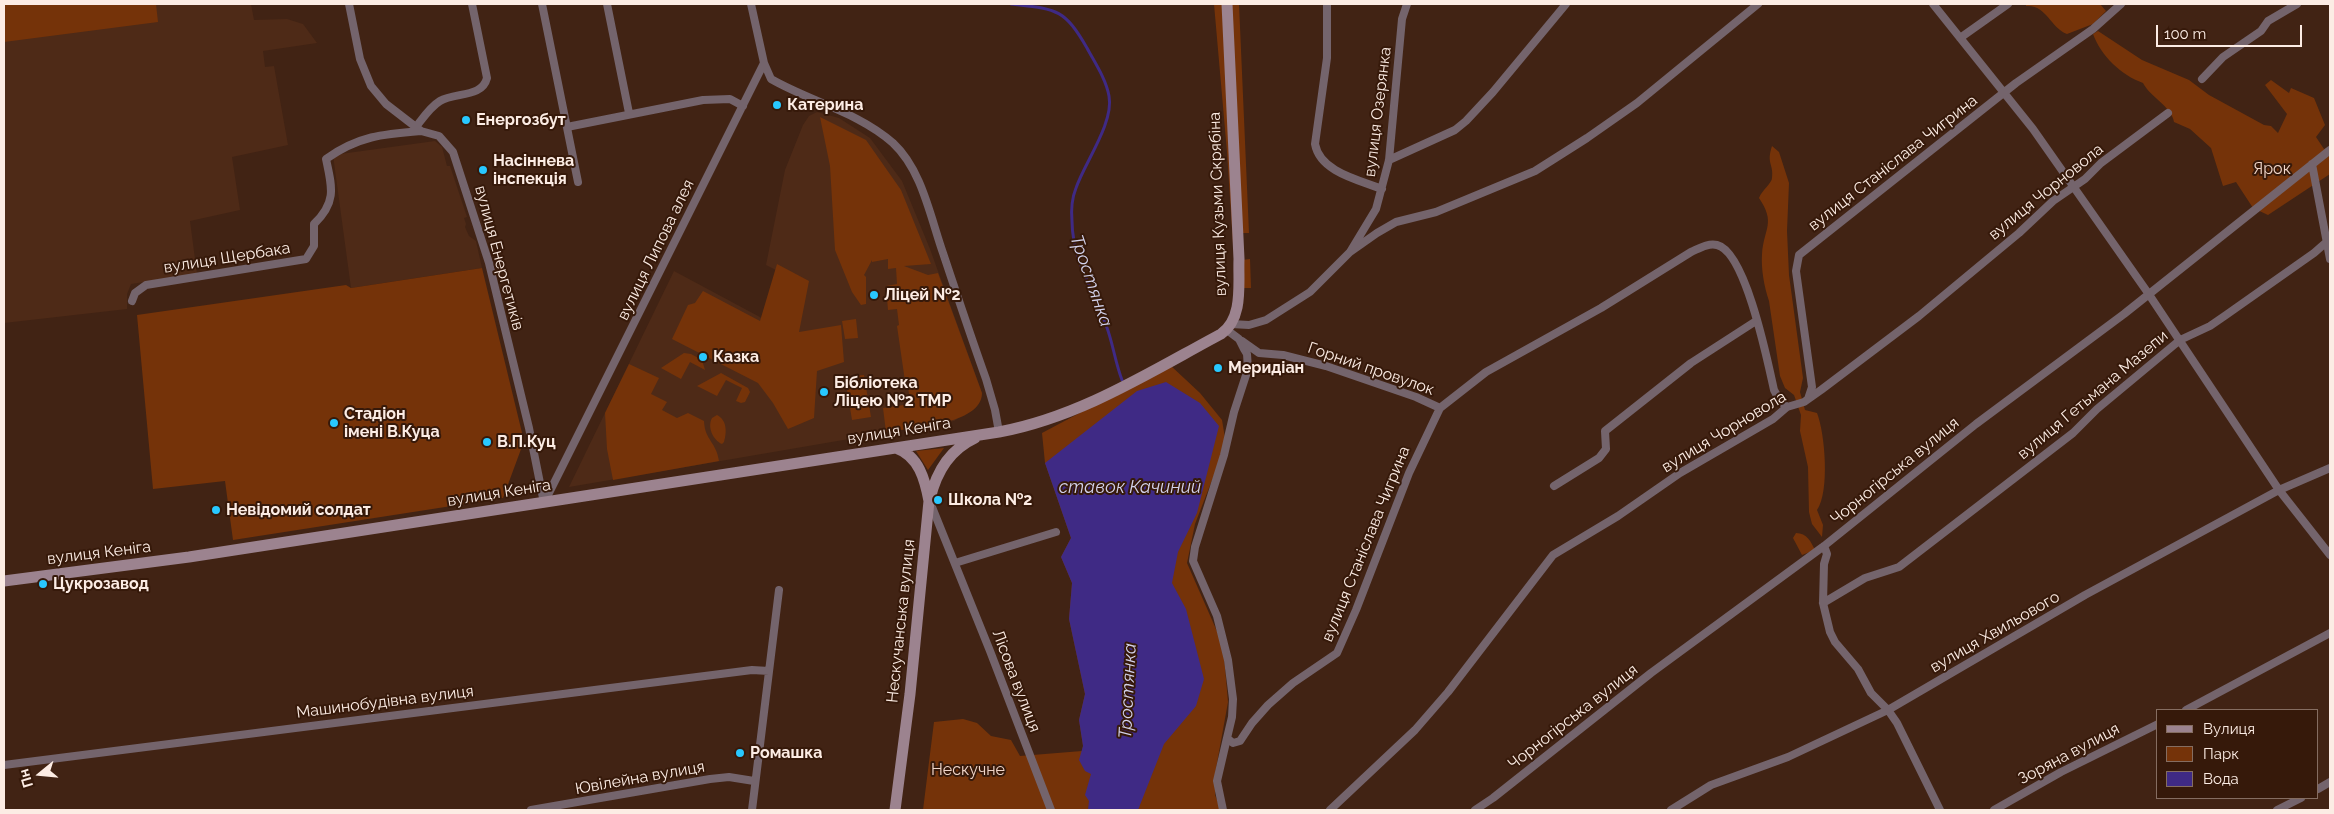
<!DOCTYPE html>
<meta charset="utf-8">
<style>
body{margin:0}
#map{position:relative;width:2334px;height:814px;overflow:hidden;background:#412314;font-family:Raleway,sans-serif}
canvas{display:block}
.frame{position:absolute;inset:0;border:5px solid #fcece4;pointer-events:none}
.legend{position:absolute;left:2156px;top:709px;width:162px;height:90px;box-sizing:border-box;background:#36190a;border:1px solid #856d61;margin:0;padding:6px 9px;list-style:none;font-size:15px;color:#fcece4}
.legend li{display:flex;align-items:center;gap:10px;height:25px}
.legend b{width:25px;border:1px solid #856d61}
.north{position:absolute;left:15px;top:749px;width:50px;height:50px;-webkit-text-stroke:4px #36190a;paint-order:stroke;rotate:253deg;font-size:14px;font-weight:700;line-height:20px;text-align:center;color:#fcece4}
.north::after{content:'';display:block;margin:auto;width:18px;height:22px;background:#fcece4;clip-path:polygon(50% 0,100% 100%,50% 72%,0 100%)}
.scale{position:absolute;left:2156px;top:25px;width:146px;height:22px;box-sizing:border-box;border:2px solid #fcece4;border-top:0;padding-left:6px;font-size:15px;line-height:18px;white-space:nowrap;color:#fcece4;-webkit-text-stroke:4px #36190a;paint-order:stroke}
</style>
<div id="map">
<canvas width="2334" height="814"></canvas>
<div class="frame"></div>
<ul class="legend">
<li><b style="height:6px;background:#9c838f"></b>Вулиця</li>
<li><b style="height:14px;background:#753309"></b>Парк</li>
<li><b style="height:14px;background:#3f2a85"></b>Вода</li>
</ul>
<div class="north">Пн</div>
<div class="scale">100 m</div>
</div>
<script>
const g = document.querySelector('canvas').getContext('2d');
g.lineJoin = 'round';
function fill(path, color) {
  g.fillStyle = color;
  g.fill(path, 'evenodd');
}
function trace(path, color, width, dash) {
  g.strokeStyle = color;
  g.lineWidth = width;
  g.lineCap = dash ? 'butt' : 'round';
  g.setLineDash(dash || []);
  g.stroke(path);
}
function drawText(font, color, halo, rows, align = 'center') {
  g.font = font + ' Raleway,sans-serif';
  g.lineWidth = 4;
  g.setLineDash([]);
  g.textBaseline = 'middle';
  g.strokeStyle = halo;
  g.fillStyle = color;
  for (const [text, x, y, turn = 0] of rows) {
    g.save();
    g.translate(x, y);
    g.rotate((+turn || 0) * Math.PI / 180);
    g.textAlign = isNaN(turn) ? turn : align;
    if (halo) g.strokeText(text, 0, 0);
    g.fillText(text, 0, 0);
    g.restore();
  }
}
const built = new Path2D(`
 M 4,4 L 251,4 L 254,20 L 287,19 L 303,24 L 317,43 L 263,51 L 265,67 L 274,66 L 288,145 L 232,157 L 240,210 L 190,221 L 197,274 L 131,284 L 127,294 L 127,309 L 4,323 Z
 M 817,112 L 839,118 L 870,138 L 902,181 L 930,249 L 981,390 L 981,398 L 976,407 L 954,421 L 569,487 L 674,271 L 786,331 L 806,285 L 766,265 L 785,170 L 803,125 L 809,116 Z
 M 435,141 L 442,147 L 447,166 L 450,166 L 467,217 L 464,218 L 466,224 L 465,227 L 469,236 L 476,241 L 482,268 L 351,288 L 333,155 Z`);
const green = new Path2D(`
 M 4,4 L 156,4 L 158,22 L 4,42 Z
 M 1214,4 L 1222,4 L 1235,244 L 1233,244 L 1227,152 Z
 M 1231,4 L 1239,4 L 1249,233 L 1241,233 Z
 M 2026,4 L 2100,4 L 2106,11 L 2093,24 L 2067,34 C 2050,27 2046,4 2026,6 Z
 M 2098,31 L 2142,60 L 2189,80 L 2209,95 L 2264,125 L 2271,126 L 2278,133 L 2287,114 L 2265,85 L 2271,80 L 2289,93 L 2291,88 L 2314,98 L 2325,125 L 2316,137 L 2324,149 L 2330,147 L 2330,174 L 2268,215 L 2253,208 L 2236,182 L 2223,186 L 2211,148 L 2190,129 L 2174,122 C 2171,106 2150,97 2143,83 C 2121,75 2101,56 2093,34 Z
 M 820,117 L 866,140 L 901,190 L 931,264 L 904,266 L 928,275 L 938,273 L 982,393 C 982,425 909,428 886,432 L 883,408 L 911,404 L 908,388 L 906,388 L 897,326 L 899,325 L 897,309 L 888,310 L 886,286 L 897,284 L 896,268 L 888,269 L 888,259 L 872,262 L 872,260 L 864,275 L 866,277 L 866,304 L 861,305 L 852,292 L 835,250 L 830,166 Z
 M 1772,146 L 1779,152 L 1789,183 L 1787,231 L 1789,275 L 1803,378 L 1800,392 L 1805,410 L 1817,413 C 1825,433 1830,492 1817,510 L 1823,525 L 1822,537 L 1812,524 L 1809,512 L 1808,467 L 1800,431 L 1801,415 L 1794,395 L 1785,388 L 1780,376 L 1769,301 C 1764,286 1761,269 1762,254 C 1764,228 1776,223 1759,198 C 1762,190 1772,183 1772,178 C 1774,164 1766,164 1772,146 Z
 M 1250,259 L 1251,288 L 1242,288 L 1242,260 Z
 M 777,264 L 809,281 L 799,332 L 841,325 L 844,362 L 817,371 L 814,418 L 788,429 L 773,403 L 758,383 L 672,339 L 688,305 L 695,303 L 703,291 L 760,321 Z
 M 482,268 L 524,441 L 503,498 L 233,540 L 225,481 L 153,489 L 137,315 L 346,285 L 351,288 Z
 M 856,319 L 858,338 L 845,339 L 842,321 Z
 M 684,353 L 691,354 L 702,360 L 705,370 L 690,362 L 681,379 L 661,368 Z
 M 629,364 L 659,378 L 651,394 L 667,402 L 662,410 L 677,418 L 688,413 L 704,421 C 705,441 716,441 719,461 L 613,480 L 607,449 L 605,413 Z
 M 1170,365 L 1200,393 L 1222,420 L 1226,444 L 1195,524 L 1187,563 L 1223,645 L 1228,702 L 1215,774 L 1215,795 L 1221,810 L 923,810 L 934,722 L 963,719 L 977,723 L 991,736 L 1011,740 L 1020,756 L 1082,751 L 1083,746 L 1079,720 L 1085,694 L 1069,619 L 1072,583 L 1061,557 L 1071,538 L 1045,463 L 1042,433 Z
 M 721,373 L 748,388 L 750,392 L 745,402 L 741,403 L 736,401 L 742,388 L 726,380 L 717,396 L 697,386 Z
 M 864,375 L 871,417 L 852,420 L 845,377 Z
 M 717,415 C 727,420 727,432 724,442 L 722,444 C 713,440 707,427 712,418 Z
 M 944,448 L 928,470 L 916,451 Z
 M 1796,533 C 1807,533 1811,542 1815,550 L 1802,555 L 1793,538 Z`);
const water = new Path2D(`
 M 1166,382 L 1200,403 L 1219,426 L 1197,513 L 1178,552 L 1172,583 L 1186,609 L 1204,679 L 1196,706 L 1164,744 L 1138,810 L 1088,810 L 1089,801 L 1085,795 L 1091,774 L 1085,771 L 1079,760 L 1083,746 L 1079,720 L 1085,694 L 1069,619 L 1072,583 L 1061,557 L 1071,538 L 1045,463 L 1137,391 Z`);
const stream = new Path2D(`
 M 1011,4 C 1056,9 1064,8 1087,48 C 1095,63 1106,79 1109,96 C 1114,123 1085,162 1076,188 C 1072,198 1071,210 1072,221 C 1072,258 1094,292 1106,325 C 1113,343 1115,362 1122,380`);
const street = new Path2D(`
 M 349,4 L 360,59 L 371,86 L 386,104 L 421,131 L 439,136 L 453,152 L 489,263 L 529,428 L 544,503
 M 542,4 L 578,182
 M 607,4 L 629,113
 M 1327,4 L 1327,58 L 1315,144 C 1320,172 1359,180 1382,189
 M 1933,4 L 2033,129 L 2148,293 L 2279,490 L 2330,555
 M 1960,38 L 2008,4
 M 764,63 L 771,79 C 811,102 858,112 893,143 C 922,170 930,216 943,253 C 957,295 971,337 986,379 L 995,410 L 999,432
 M 2202,79 L 2223,57 L 2261,31 L 2268,21 L 2297,4
 M 416,127 C 423,118 430,107 440,101 C 455,92 482,98 487,78 L 472,4
 M 567,127 L 703,100 L 730,99 L 743,106
 M 1389,160 L 1455,130 L 1466,121 L 1493,92 L 1566,4
 M 2312,164 L 2330,259
 M 1350,252 L 1377,233 L 1396,222 L 1436,212 L 1535,171 L 1587,138 L 1637,103 L 1758,4
 M 132,301 L 135,293 L 146,285 L 306,259 L 314,246 L 314,224 C 337,202 332,187 326,159 C 358,136 383,134 421,131
 M 1231,324 L 1249,325 L 1266,320 L 1310,292 L 1350,252 L 1376,209 L 1389,160 L 1402,19 L 1407,4
 M 1227,330 L 1239,339 L 1244,349 L 1247,354 L 1248,369 L 1234,412 L 1224,455 L 1195,547 L 1193,561 L 1217,616 L 1228,660 L 1233,699 L 1232,717 L 1227,738 L 1233,743 L 1240,741 L 1252,723 L 1268,705 L 1293,683 L 1337,653 L 1356,610 L 1409,473 L 1440,408 L 1486,372 L 1601,308 L 1691,252 C 1700,248 1708,243 1717,245 C 1746,252 1768,363 1774,390 L 1780,401 L 1787,407
 M 1242,341 L 1259,353 L 1283,355 L 1326,366 L 1416,397 L 1440,408
 M 1808,399 L 1812,387 L 1796,271 L 1799,255 L 2016,83 L 2093,29 L 2121,4
 M 1554,486 L 1599,458 L 1606,449 L 1605,431 L 1691,363 L 1756,321
 M 930,502 L 990,651 L 1051,810
 M 544,503 L 764,63 L 751,4
 M 1824,546 L 1827,554 L 1824,564 L 1823,603 L 1830,632 L 1835,642 L 1858,669 L 1871,693 L 1888,710 L 1897,723 L 1940,810
 M 955,563 L 1056,532
 M 1823,603 L 1865,578 L 1899,567 L 2073,433 L 2097,409 L 2180,340 L 2210,326 L 2226,315 L 2314,253 L 2330,239
 M 2186,710 L 2330,633
 M 4,765 L 752,670 L 769,671
 M 2318,789 L 2330,782
 M 531,810 L 710,779 L 729,777 L 754,781
 M 752,810 L 779,590
 M 1223,810 L 1217,781 L 1227,738
 M 1330,810 L 1415,730 L 1448,692 L 1553,555 L 1618,516 L 1680,473 L 1773,419 L 1787,407 L 1804,402 L 1821,390 L 1919,316 L 2019,233 L 2053,201 L 2085,179 L 2101,163 L 2168,113
 M 1475,810 L 1493,798 L 1651,673 L 1824,546 L 1976,424 L 2124,314 L 2330,150
 M 1671,810 L 1711,785 L 1788,757 L 1888,710 L 2085,595 L 2279,490 L 2330,468
 M 1994,810 L 2061,772 L 2158,724
 M 2277,810 L 2301,798`);
const secondary = new Path2D(`
 M 930,499 C 936,473 949,450 975,438
 M 4,581 L 189,557 L 999,432 C 1080,417 1150,372 1221,334 C 1244,318 1238,283 1239,259 L 1227,4
 M 895,810 L 910,694 L 929,501 C 925,480 919,456 896,448`);
const markers = [
 [777,105,5,"#28c8ff"],
 [466,120,5,"#28c8ff"],
 [483,170,5,"#28c8ff"],
 [874,295,5,"#28c8ff"],
 [703,357,5,"#28c8ff"],
 [1218,368,5,"#28c8ff"],
 [824,392,5,"#28c8ff"],
 [334,423,5,"#28c8ff"],
 [487,442,5,"#28c8ff"],
 [938,500,5,"#28c8ff"],
 [216,510,5,"#28c8ff"],
 [43,584,5,"#28c8ff"],
 [740,753,5,"#28c8ff"]
];
const poiNames = [
 ["Катерина",787,105],
 ["Енергозбут",476,120],
 ["Насіннева",493,161],
 ["інспекція",493,179],
 ["Ліцей №2",884,295],
 ["Казка",713,357],
 ["Меридіан",1228,368],
 ["Бібліотека",834,383],
 ["Ліцею №2 ТМР",834,401],
 ["Стадіон",344,414],
 ["імені В.Куца",344,432],
 ["В.П.Куц",497,442],
 ["Школа №2",948,500],
 ["Невідомий солдат",226,510],
 ["Цукрозавод",53,584],
 ["Ромашка",750,753]
];
const streetNames = [
 ["вулиця Озерянка",1378,112,-83],
 ["вулиця Станіслава Чигрина",1893,163,-38],
 ["вулиця Чорновола",2046,192,-39],
 ["вулиця Кузьми Скрябіна",1218,204,-92],
 ["вулиця Липова алея",656,250,-64],
 ["вулиця Щербака",227,258,-9],
 ["вулиця Енергетиків",499,258,75],
 ["Горний провулок",1371,369,19],
 ["вулиця Гетьмана Мазепи",2093,395,-40],
 ["вулиця Кеніга",899,431,-9],
 ["вулиця Чорновола",1724,432,-31],
 ["Чорногірська вулиця",1895,471,-39],
 ["вулиця Кеніга",499,493,-9],
 ["вулиця Станіслава Чигрина",1366,544,-68],
 ["вулиця Кеніга",99,553,-7],
 ["Нескучанська вулиця",901,621,-84],
 ["вулиця Хвильового",1995,632,-30],
 ["Лісова вулиця",1016,681,69],
 ["Машинобудівна вулиця",385,702,-7],
 ["Чорногірська вулиця",1573,717,-38],
 ["Зоряна вулиця",2069,754,-28],
 ["Ювілейна вулиця",640,778,-10]
];
const parkNames = [
 ["Ярок",2272,169],
 ["Нескучне",968,770]
];
const waterNames = [
 ["Тростянка",1091,281,71],
 ["ставок Качиний",1130,488],
 ["Тростянка",1128,691,-87]
];
fill(built, '#4e2a17');
fill(green, '#753309');
fill(water, '#3f2a85');
trace(stream, '#3f2a85', 3);
trace(street, '#74646c', 8);
trace(secondary, '#9c838f', 11);
for (const [x, y, r, color] of markers) {
  const dot = new Path2D();
  dot.arc(x, y, r, 0, 2 * Math.PI);
  g.fillStyle = color;
  g.fill(dot);
  trace(dot, '#36190a', 2);
}
drawText('bold 16px', '#fcece4', '#36190a', poiNames, 'left');
drawText('16px', '#fcece4', '#36190a', streetNames);
drawText('16px', '#f1d6c9', '#36190a', parkNames);
drawText('italic 18px', '#d3d2eb', '#36190a', waterNames);
</script>
